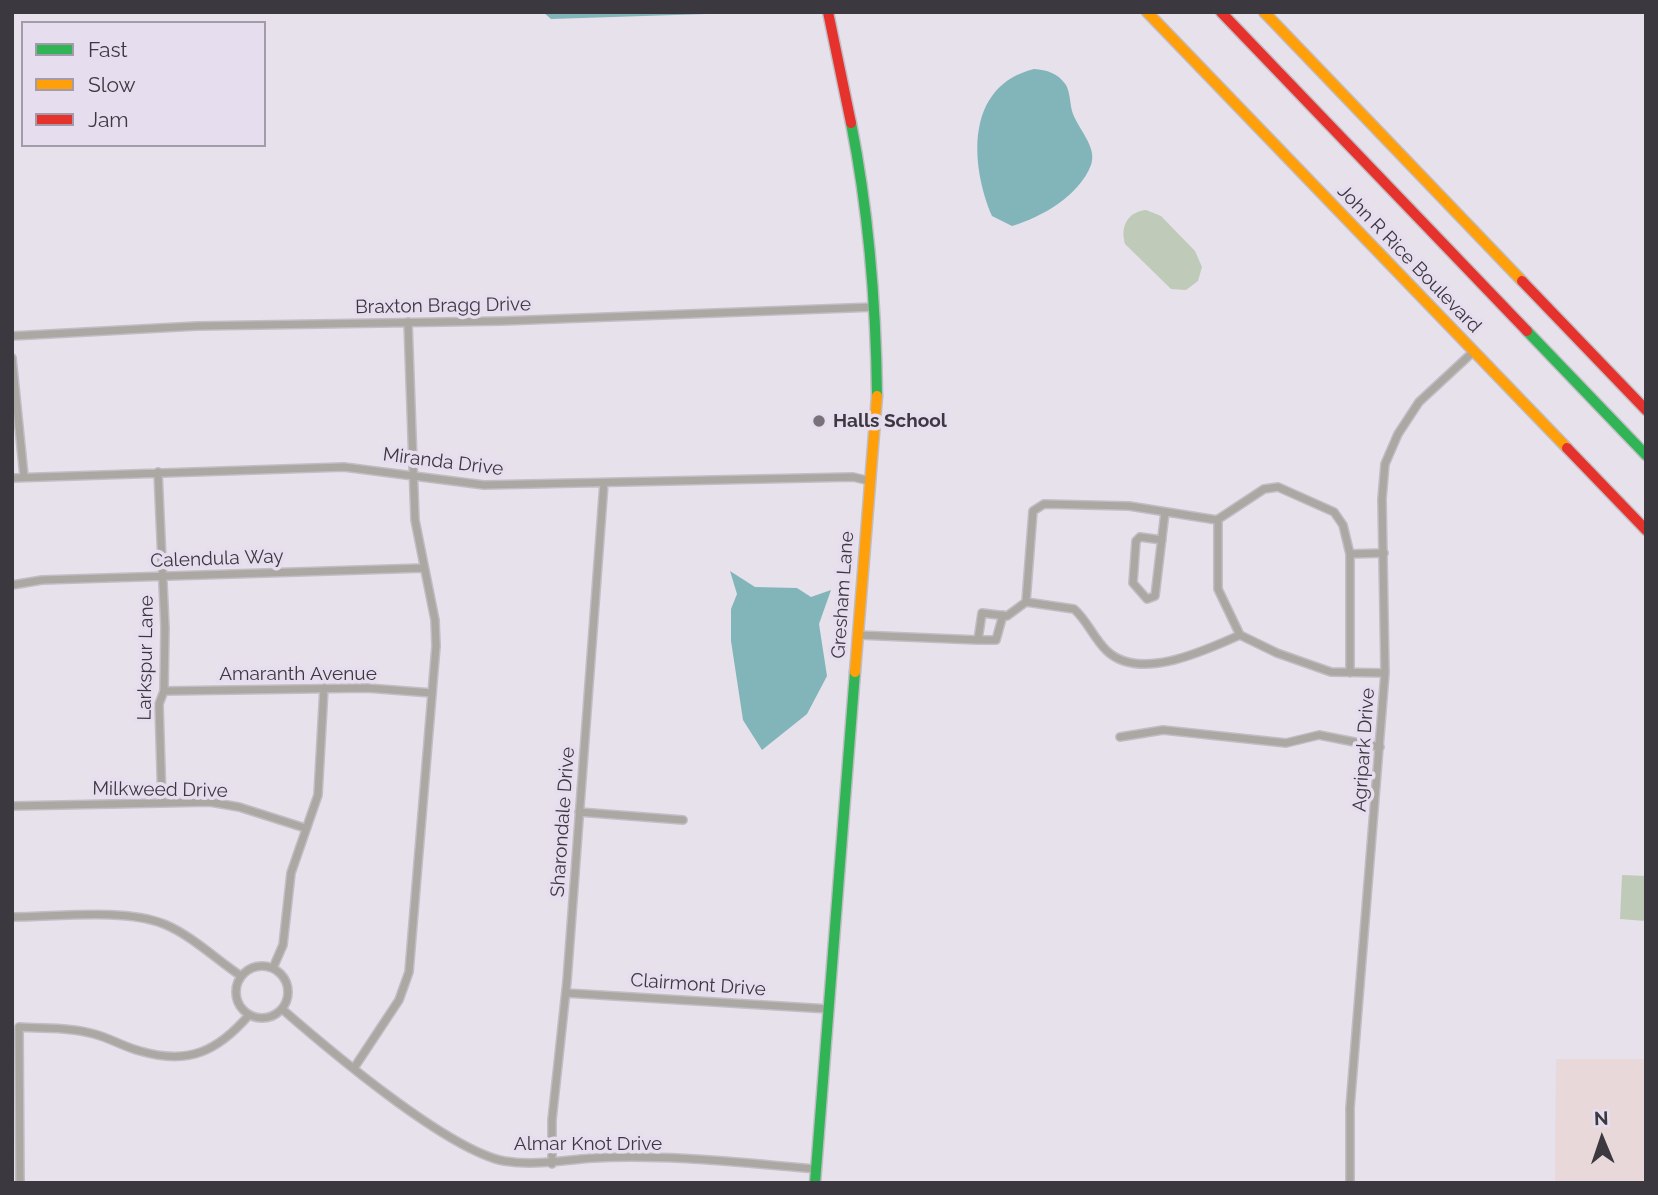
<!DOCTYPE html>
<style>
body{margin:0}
#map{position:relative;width:1658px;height:1195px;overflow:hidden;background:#e6e1eb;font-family:Raleway,sans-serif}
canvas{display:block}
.frame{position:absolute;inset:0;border:14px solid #3c383f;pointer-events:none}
.legend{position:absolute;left:21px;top:21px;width:245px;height:126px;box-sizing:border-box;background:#e6ddef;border:2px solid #a29ba9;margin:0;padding:9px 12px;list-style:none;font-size:21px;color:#3c383f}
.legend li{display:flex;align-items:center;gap:14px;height:35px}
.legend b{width:35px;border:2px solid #a29ba9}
.north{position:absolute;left:1567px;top:1104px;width:70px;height:70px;-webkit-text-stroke:5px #e6ddef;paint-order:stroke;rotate:358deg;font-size:19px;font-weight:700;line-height:28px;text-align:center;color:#3c383f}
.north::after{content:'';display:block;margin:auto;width:24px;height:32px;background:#3c383f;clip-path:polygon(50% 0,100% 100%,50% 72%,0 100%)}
</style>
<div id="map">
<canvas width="1658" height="1195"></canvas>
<div class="frame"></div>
<ul class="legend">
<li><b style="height:9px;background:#30b455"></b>Fast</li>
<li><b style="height:9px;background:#ff9f0a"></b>Slow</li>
<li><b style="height:9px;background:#e5322d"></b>Jam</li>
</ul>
<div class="north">N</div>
</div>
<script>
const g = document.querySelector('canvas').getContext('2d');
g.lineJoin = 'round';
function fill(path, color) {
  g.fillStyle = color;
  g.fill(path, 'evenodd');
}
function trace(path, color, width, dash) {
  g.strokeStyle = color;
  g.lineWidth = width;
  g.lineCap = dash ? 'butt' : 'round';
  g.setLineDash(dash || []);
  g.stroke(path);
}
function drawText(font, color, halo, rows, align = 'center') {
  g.font = font + ' Raleway,sans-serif';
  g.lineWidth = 7;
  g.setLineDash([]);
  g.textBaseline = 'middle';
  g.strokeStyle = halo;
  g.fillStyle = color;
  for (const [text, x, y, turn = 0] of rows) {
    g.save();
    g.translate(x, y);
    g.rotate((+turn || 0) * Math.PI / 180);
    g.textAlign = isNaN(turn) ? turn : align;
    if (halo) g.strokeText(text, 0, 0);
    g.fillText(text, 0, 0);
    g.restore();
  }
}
const commercial = new Path2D(`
 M 1556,1059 L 1646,1059 L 1646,1183 L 1555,1183 Z`);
const green = new Path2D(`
 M 1146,210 L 1161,216 L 1195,251 L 1202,267 L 1198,281 L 1186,290 L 1171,289 L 1125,244 C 1120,227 1127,212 1146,210 Z
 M 1622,875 L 1646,876 L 1645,921 L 1620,919 Z`);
const water = new Path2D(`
 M 543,12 L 768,12 L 551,19 Z
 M 1034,69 C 1047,70 1058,73 1066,85 C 1070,92 1070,103 1072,111 C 1077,128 1098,147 1091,165 C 1079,196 1042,217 1012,226 L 992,216 C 970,164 965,86 1034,69 Z
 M 730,571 L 755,587 L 797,588 L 811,597 L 831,590 L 819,624 L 827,676 L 807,714 L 762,750 L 743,720 L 731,641 L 731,609 L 737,594 Z`);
const street = new Path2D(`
 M 12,336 L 197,326 L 502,321 L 875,307
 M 12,358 L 24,476
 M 158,472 L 165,628 L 164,691 L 159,704 L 162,803
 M 12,478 L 344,467 L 484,485 L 853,477 L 870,481
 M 1218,519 L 1218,589 L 1240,635
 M 1162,540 L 1140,537 L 1136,541 L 1133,583 L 1147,599 L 1155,596 L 1165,512
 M 1350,554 L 1350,673
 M 12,585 L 42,580 L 424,568
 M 1026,602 L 1074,609 C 1087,620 1094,639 1107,651 C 1140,682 1206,650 1240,635 L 1277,653 L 1331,672 L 1385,673
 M 858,635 L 978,640 L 982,613 L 1007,616 L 1026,602 L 1033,511 L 1044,504 L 1129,506 L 1217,520 L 1264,489 L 1278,487 L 1334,512 L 1343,525 L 1350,554 L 1384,553
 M 978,640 L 996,640 L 1003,615
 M 164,691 L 367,688 L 432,693
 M 1120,737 L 1163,730 L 1286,743 L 1319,735 L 1380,747
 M 12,806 L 210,802 L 239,807 L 305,828
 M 579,812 L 683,820
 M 12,917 C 57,917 123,908 164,924 C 191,935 217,960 241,976
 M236 992a26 26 0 1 1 52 0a26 26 0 1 1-52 0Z
 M 273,968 L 283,945 L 291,873 L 318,795 L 324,688
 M 566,993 L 829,1009
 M 282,1009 C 328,1049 447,1150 504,1161 C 535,1166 563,1160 594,1158 C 667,1154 743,1163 816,1169
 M 354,1068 L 399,1000 L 409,972 L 436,646 L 435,620 L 415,520 L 408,322
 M 552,1164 L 552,1120 L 567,981 L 604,483
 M 20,1183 L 19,1027 C 43,1029 71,1027 94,1034 C 110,1038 124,1047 140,1051 C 188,1065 217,1052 249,1015
 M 1350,1183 L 1350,1108 L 1385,673 L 1382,499 L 1385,464 L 1398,434 L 1419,402 L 1473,352`);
const fast = new Path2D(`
 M 851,123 C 869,213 876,304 877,396
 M 1527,331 L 1646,455
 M 815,1183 L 855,672`);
const slow = new Path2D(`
 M 1147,12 L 1567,448
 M 1264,12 L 1522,281
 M 855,672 L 877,396`);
const jam = new Path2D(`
 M 828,12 L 851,123
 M 1221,12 L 1527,331
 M 1522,281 L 1646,410
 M 1567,448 L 1646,530`);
const markers = [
 [819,421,7,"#78737b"]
];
const streetNames = [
 ["John R Rice Boulevard",1409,259,46],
 ["Braxton Bragg Drive",443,306,-1],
 ["Miranda Drive",443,462,7],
 ["Calendula Way",217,559,-2],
 ["Gresham Lane",843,595,-86],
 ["Larkspur Lane",146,658,-89],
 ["Amaranth Avenue",298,674],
 ["Agripark Drive",1364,750,-86],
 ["Milkweed Drive",160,790,1],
 ["Sharondale Drive",563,822,-86],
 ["Clairmont Drive",698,985,4],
 ["Almar Knot Drive",588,1144]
];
const poiNames = [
 ["Halls School",833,421]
];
fill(commercial, '#e9d8d9');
fill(green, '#bfcbb8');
fill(water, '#82b5b9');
trace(street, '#c1bdc4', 10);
trace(fast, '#c1bdc4', 13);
trace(slow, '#c1bdc4', 13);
trace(jam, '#c1bdc4', 13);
trace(street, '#aba7a2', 7);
trace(fast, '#30b455', 10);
trace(slow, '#ff9f0a', 10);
trace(jam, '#e5322d', 10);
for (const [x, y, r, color] of markers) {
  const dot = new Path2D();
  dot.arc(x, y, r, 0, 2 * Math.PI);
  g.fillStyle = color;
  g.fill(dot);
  trace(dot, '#e6ddef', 2.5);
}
drawText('19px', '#3c383f', '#e6ddef', streetNames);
drawText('bold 19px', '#3c383f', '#e6ddef', poiNames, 'left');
</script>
